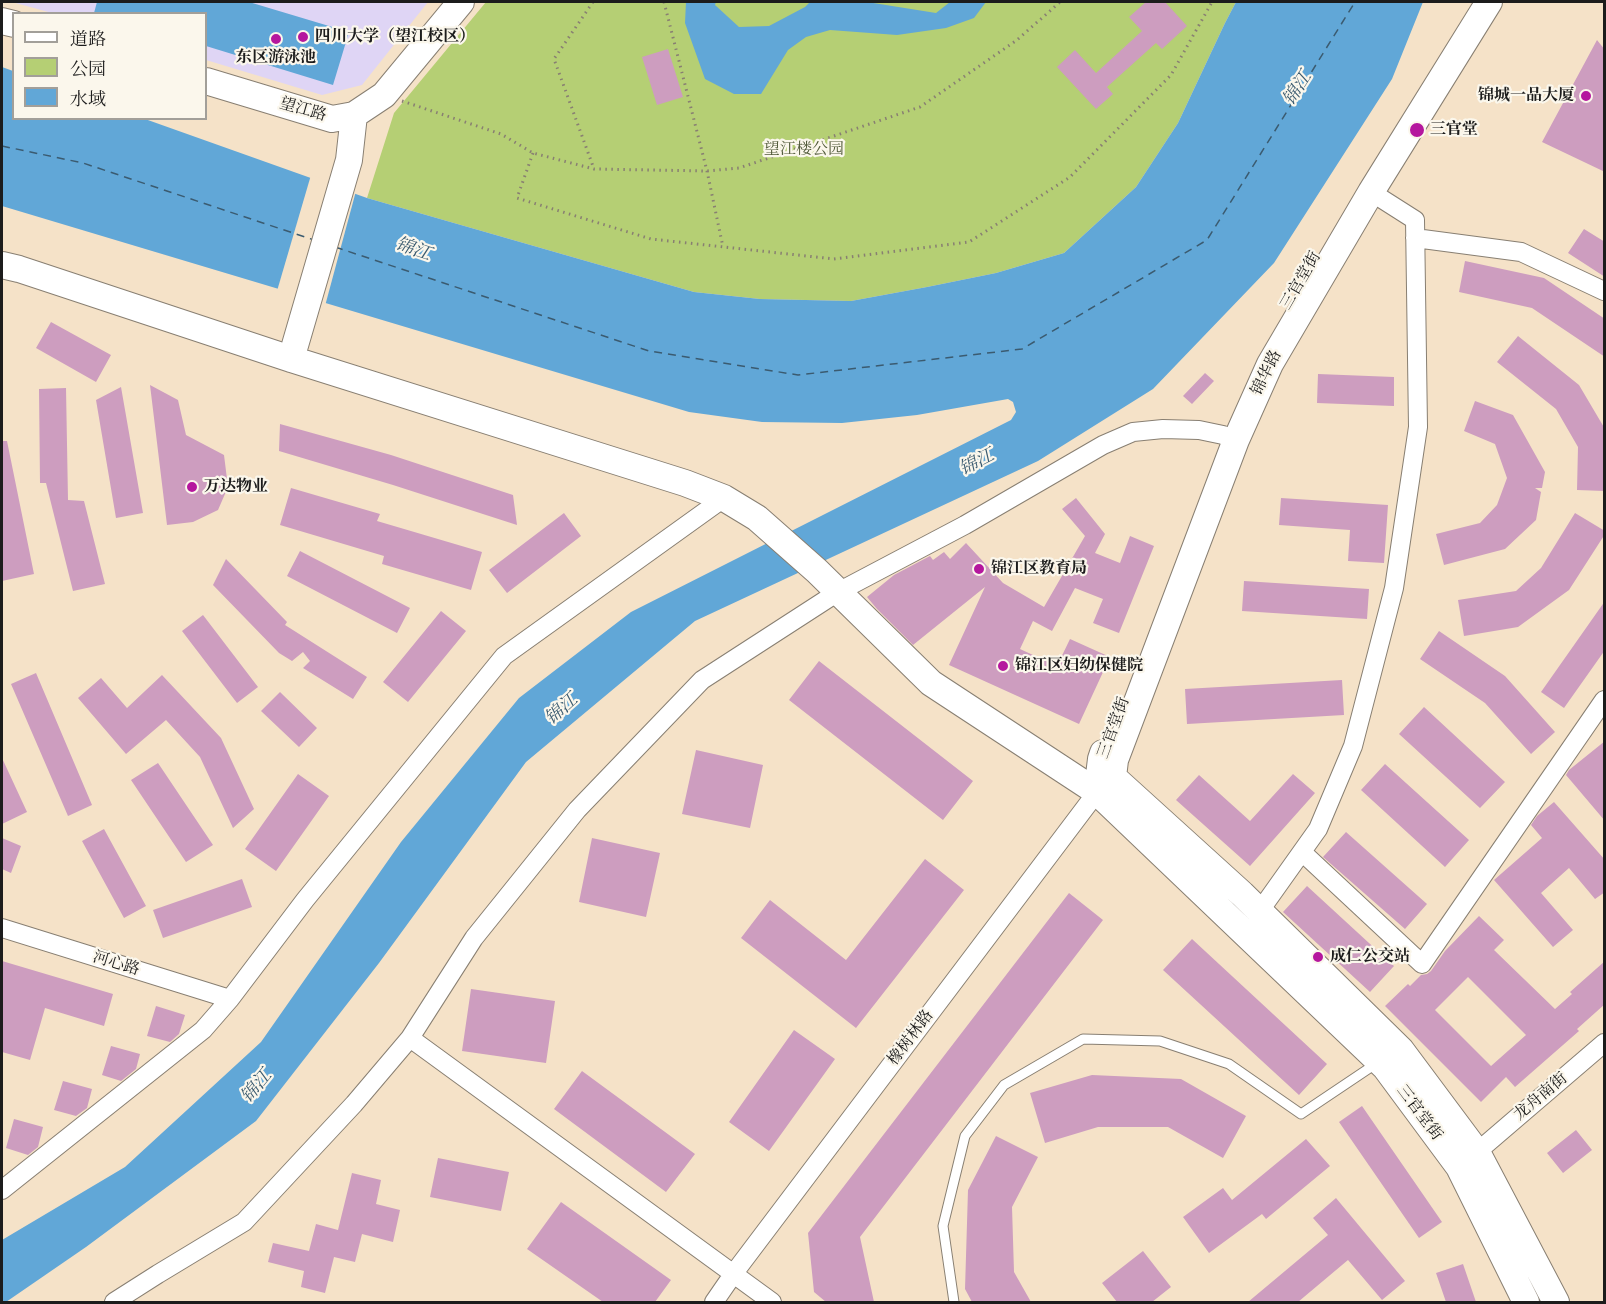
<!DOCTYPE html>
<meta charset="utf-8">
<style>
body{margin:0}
#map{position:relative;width:1606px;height:1304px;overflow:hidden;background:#f5e2c8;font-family:"IM FELL French Canon","Noto Serif SC",serif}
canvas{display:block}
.frame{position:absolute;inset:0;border:3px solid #1c1c1c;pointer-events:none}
.legend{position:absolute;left:12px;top:12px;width:195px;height:108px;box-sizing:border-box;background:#fbf7ec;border:2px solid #a29f99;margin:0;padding:8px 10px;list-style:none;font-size:18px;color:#1c1c1c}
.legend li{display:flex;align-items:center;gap:12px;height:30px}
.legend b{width:30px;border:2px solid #a29f99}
</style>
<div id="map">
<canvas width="1606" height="1304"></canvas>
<div class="frame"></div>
<ul class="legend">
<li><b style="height:8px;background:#fff"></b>道路</li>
<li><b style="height:16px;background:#b5cf74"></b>公园</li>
<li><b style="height:16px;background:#61a7d7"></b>水域</li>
</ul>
</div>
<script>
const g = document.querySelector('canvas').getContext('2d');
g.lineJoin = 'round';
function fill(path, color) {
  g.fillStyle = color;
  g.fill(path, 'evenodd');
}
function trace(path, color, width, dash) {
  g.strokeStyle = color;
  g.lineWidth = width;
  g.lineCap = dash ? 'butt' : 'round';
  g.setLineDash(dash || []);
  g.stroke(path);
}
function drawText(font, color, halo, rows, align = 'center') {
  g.font = font + ' "IM FELL French Canon","Noto Serif SC",serif';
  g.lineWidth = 4.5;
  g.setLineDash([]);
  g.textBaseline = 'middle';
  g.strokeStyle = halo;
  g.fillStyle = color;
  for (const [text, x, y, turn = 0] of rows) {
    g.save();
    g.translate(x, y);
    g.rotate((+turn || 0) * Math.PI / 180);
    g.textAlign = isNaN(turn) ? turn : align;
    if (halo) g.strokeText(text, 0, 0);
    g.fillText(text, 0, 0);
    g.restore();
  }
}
const built = new Path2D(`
 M 12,2 L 428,2 L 362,85 L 322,95 L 206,60 L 206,14 L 52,13 Z`);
const green = new Path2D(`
 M 486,2 L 1236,2 L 1225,23 L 1178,123 L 1136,187 L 1064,253 L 996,273 L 927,287 L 851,301 L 760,299 L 694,292 L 367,198 L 394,113 Z`);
const water = new Path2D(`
 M 97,2 L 249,2 L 349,32 L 333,85 L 206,46 L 206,14 L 97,13 L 94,13 Z
 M 686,2 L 716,2 L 715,5 L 739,27 L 769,26 L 805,7 L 810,2 L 867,2 L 936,13 L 950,2 L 986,2 L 974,18 L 946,28 L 897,35 L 830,30 L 806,37 L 788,50 L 761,94 L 734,94 L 705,79 L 685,23 Z
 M 1236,2 L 1423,2 L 1392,79 L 1274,263 L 1153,389 L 1038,461 L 695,621 L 526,762 L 379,963 L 256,1121 L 86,1247 L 6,1302 L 2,1302 L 2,1240 L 125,1167 L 261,1042 L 401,842 L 519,698 L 631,612 L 1011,420 L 1016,412 L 1013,402 L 1008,399 L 917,415 L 842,423 L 762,422 L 689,412 L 2,206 L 2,67 L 13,71 L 14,118 L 145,119 L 367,198 L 694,292 L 760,299 L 851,301 L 927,287 L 996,273 L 1064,253 L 1136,187 L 1178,123 L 1225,23 Z`);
const pier = new Path2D(`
 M 311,175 L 356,191 L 325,306 L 277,291 Z`);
const ferry = new Path2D(`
 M 2,146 L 83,163 L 314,240
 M 335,247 L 649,351 L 798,375 L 1022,349 L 1207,240 L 1355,2`);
const building = new Path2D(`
 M 1146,2 L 1165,2 L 1187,26 L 1162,49 L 1156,43 L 1107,87 L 1113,94 L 1096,109 L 1057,67 L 1075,50 L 1096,73 L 1142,31 L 1129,17 Z
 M 1597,40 L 1605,50 L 1605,172 L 1542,142 Z
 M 668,49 L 683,97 L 657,105 L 642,57 Z
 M 1584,229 L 1605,242 L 1605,277 L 1568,253 Z
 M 1465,261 L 1544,278 L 1605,319 L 1605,357 L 1532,308 L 1459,292 Z
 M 51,322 L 111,355 L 96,382 L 36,348 Z
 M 1518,336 L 1579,385 L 1605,429 L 1605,491 L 1577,490 L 1578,447 L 1556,409 L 1497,362 Z
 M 1205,373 L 1214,381 L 1192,404 L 1183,396 Z
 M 1318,374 L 1394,377 L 1394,406 L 1317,403 Z
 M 150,385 L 178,400 L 186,435 L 224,455 L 228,487 L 218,510 L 193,522 L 167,525 Z
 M 121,387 L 143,513 L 116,518 L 96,400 Z
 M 66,388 L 68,500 L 84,501 L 105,584 L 73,591 L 46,483 L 40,483 L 39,389 Z
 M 1475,401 L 1513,415 L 1545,472 L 1542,488 L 1535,488 L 1541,492 L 1536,520 L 1505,549 L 1444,565 L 1436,534 L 1480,523 L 1497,505 L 1507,478 L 1495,444 L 1464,431 Z
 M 280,424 L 391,455 L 513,495 L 517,525 L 393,485 L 279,451 Z
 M 2,441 L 7,441 L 34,574 L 2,581 Z
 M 291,488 L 380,514 L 377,521 L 482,552 L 471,590 L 382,564 L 384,556 L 280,525 Z
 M 1076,498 L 1105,534 L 1095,553 L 1120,563 L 1130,536 L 1154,546 L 1119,633 L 1093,623 L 1103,599 L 1075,588 L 1052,631 L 1033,621 L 1020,649 L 1057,666 L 1070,639 L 1110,657 L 1079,724 L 949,665 L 985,587 L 913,645 L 877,609 L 867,597 L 894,575 L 930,556 L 933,560 L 944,552 L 950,559 L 966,543 L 1003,583 L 1044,607 L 1085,536 L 1062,509 Z
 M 1281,498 L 1388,505 L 1384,563 L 1348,561 L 1350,530 L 1279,525 Z
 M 564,513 L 581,536 L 507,593 L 489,570 Z
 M 1575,513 L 1605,531 L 1605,534 L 1569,590 L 1518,627 L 1464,636 L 1458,600 L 1516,591 L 1541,568 Z
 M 300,551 L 410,608 L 397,633 L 287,576 Z
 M 226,559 L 287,622 L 285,625 L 367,677 L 353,699 L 303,668 L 310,661 L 303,652 L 292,661 L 279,653 L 213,585 Z
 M 1244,581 L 1369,589 L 1367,619 L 1242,611 Z
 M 1605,601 L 1605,650 L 1564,708 L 1541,692 Z
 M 441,611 L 466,631 L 408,702 L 383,682 Z
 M 203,615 L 258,687 L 237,703 L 182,631 Z
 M 1439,631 L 1505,676 L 1555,732 L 1531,754 L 1485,703 L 1420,659 Z
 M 819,661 L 973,781 L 943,820 L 789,700 Z
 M 36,673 L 92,805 L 68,816 L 11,684 Z
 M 162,675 L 221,738 L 254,809 L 233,828 L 200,757 L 166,720 L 126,754 L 78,698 L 101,678 L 127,708 Z
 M 1342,680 L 1344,715 L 1187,724 L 1185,689 Z
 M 280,692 L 317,728 L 299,747 L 261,711 Z
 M 1424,707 L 1505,782 L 1480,808 L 1399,734 Z
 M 1605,741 L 1605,821 L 1566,775 L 1569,770 Z
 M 696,750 L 763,765 L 750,828 L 682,814 Z
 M 2,758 L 27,812 L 2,824 Z
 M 158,763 L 213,845 L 186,862 L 131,780 Z
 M 1385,764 L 1469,840 L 1445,867 L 1361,790 Z
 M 298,774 L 329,796 L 276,871 L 245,849 Z
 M 1293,774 L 1315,793 L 1250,866 L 1176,800 L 1199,775 L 1250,821 Z
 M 1554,802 L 1605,860 L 1605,892 L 1595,899 L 1569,868 L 1541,893 L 1573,930 L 1553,947 L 1494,880 L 1542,838 L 1531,825 L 1537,816 Z
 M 104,829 L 146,906 L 124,918 L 82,841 Z
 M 1346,832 L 1427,904 L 1405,929 L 1323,857 Z
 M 2,838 L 21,846 L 11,873 L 2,869 Z
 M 592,838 L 660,853 L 646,917 L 579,902 Z
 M 925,859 L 964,890 L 856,1028 L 741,938 L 770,900 L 846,960 Z
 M 242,879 L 252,907 L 163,938 L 153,910 Z
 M 1307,886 L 1394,966 L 1370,992 L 1283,912 Z
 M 1069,893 L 1103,920 L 860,1237 L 874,1302 L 826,1302 L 814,1292 L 808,1233 Z
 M 1479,916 L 1504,940 L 1494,950 L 1555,1009 L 1572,994 L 1570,992 L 1605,961 L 1605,1004 L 1577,1029 L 1579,1031 L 1515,1087 L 1506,1077 L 1481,1102 L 1385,1006 L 1408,984 L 1410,986 L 1421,975 L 1427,974 L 1431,971 L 1445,951 ZM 1468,977 L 1526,1035 L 1491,1066 L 1435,1010 Z
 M 1192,939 L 1327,1064 L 1299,1095 L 1163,970 Z
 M 2,961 L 113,994 L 104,1026 L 45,1008 L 30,1060 L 2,1052 Z
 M 471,989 L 555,1001 L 546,1063 L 462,1051 Z
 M 156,1006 L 185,1015 L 179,1034 L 170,1042 L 147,1036 Z
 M 794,1030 L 835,1059 L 769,1151 L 729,1122 Z
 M 111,1046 L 140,1054 L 136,1069 L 121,1081 L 102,1075 Z
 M 582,1071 L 695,1154 L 666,1192 L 554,1109 Z
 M 1092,1075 L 1181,1079 L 1246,1116 L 1223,1158 L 1168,1127 L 1098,1127 L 1045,1143 L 1030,1093 Z
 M 63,1081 L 92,1089 L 87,1108 L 76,1116 L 54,1110 Z
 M 1362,1106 L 1442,1222 L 1419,1238 L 1339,1122 Z
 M 14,1119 L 43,1127 L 38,1147 L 28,1155 L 6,1148 Z
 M 1576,1130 L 1592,1150 L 1563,1173 L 1547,1153 Z
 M 996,1136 L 1038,1157 L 1012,1207 L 1014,1272 L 1031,1302 L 972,1302 L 965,1289 L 968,1190 Z
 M 1306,1139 L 1330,1166 L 1266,1219 L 1262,1214 L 1209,1253 L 1183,1217 L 1223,1188 L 1232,1200 Z
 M 438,1158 L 509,1172 L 501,1211 L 430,1197 Z
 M 352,1173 L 381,1180 L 376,1204 L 400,1210 L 393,1242 L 362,1234 L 355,1262 L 334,1257 L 325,1293 L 301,1287 L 304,1271 L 268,1262 L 273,1243 L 309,1251 L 316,1224 L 338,1230 Z
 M 1336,1198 L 1405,1281 L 1382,1300 L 1348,1260 L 1298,1302 L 1248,1302 L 1328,1235 L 1313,1218 Z
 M 561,1202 L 671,1280 L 655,1302 L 603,1302 L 527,1249 Z
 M 1143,1251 L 1171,1287 L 1152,1302 L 1117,1302 L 1102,1283 Z
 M 1463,1264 L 1476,1302 L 1446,1302 L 1436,1273 Z`);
const path = new Path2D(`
 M 593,2 L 554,59 L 594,169
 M 664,2 L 707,171 L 723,247
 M 402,101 L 501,134 L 533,153 L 594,169 L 707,171 L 739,168 L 920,107 L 1017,40 L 1060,2
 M 533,153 L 517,198 L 651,239 L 834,259 L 969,242 L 1070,177 L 1171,75 L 1212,2`);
const lane = new Path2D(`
 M 954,1302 L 943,1226 L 965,1136 L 1004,1085 L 1083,1039 L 1160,1041 L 1229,1064 L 1301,1114 L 1377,1063`);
const street = new Path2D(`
 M 1415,238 L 1521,252 L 1604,291
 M 1302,852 L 1422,964 L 1604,700
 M 1259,912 L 1318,829 L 1353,746 L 1394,588 L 1418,427 L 1415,220 L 1371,192
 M 2,928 L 230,999
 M 410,1038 L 772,1302
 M 1477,1152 L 1604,1043
 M 2,1190 L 203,1030 L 230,999 L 305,900 L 504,656 L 724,498
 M 114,1302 L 158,1274 L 244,1222 L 354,1104 L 410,1038 L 474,938 L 577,810 L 702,680 L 838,592 L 965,525 L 1103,445 L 1133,432 L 1163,429 L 1199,430 L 1223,435 L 1236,440
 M 714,1302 L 734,1273 L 1097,792 L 1105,785`);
const secondary = new Path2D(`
 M 1489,2 L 1371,192 L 1270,364 L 1236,440 L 1115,760 L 1113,777 L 1242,894 L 1401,1050 L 1477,1152 L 1556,1302
 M 2,21 L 14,24
 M 206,81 L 332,119 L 354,115 L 384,95 L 461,2
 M 2,265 L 19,269 L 291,359 L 685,483 L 724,498 L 757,518 L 817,571 L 931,683 L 1097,792
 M 291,359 L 349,160 L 354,115
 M 1103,753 L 1101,759 L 1097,792 L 1385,1067 L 1459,1167 L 1526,1302`);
const markers = [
 [303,37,6,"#b5179e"],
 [276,39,6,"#b5179e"],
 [1586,96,6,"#b5179e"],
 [1417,130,8,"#b5179e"],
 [192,487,6,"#b5179e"],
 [979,569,6,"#b5179e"],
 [1003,666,6,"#b5179e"],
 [1318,957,6,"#b5179e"]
];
const poiNames = [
 ["四川大学（望江校区）",315,37],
 ["东区游泳池",276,58,"center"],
 ["锦城一品大厦",1574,96,"right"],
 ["三官堂",1430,130],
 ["万达物业",204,487],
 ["锦江区教育局",991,569],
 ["锦江区妇幼保健院",1015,666],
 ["成仁公交站",1330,957]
];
const streetNames = [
 ["望江路",303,110,16],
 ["三官堂街",1301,281,-60],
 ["锦华路",1267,373,-64],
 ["三官堂街",1114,728,-70],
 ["河心路",116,964,17],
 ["橡树林路",911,1038,-53],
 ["龙舟南街",1541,1097,-40],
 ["三官堂街",1419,1113,53]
];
const parkNames = [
 ["望江楼公园",804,150]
];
const waterNames = [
 ["锦江",1298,89,-57],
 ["锦江",413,250,19],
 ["锦江",977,463,-27],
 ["锦江",562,710,-42],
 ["锦江",257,1087,-50]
];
fill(built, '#dfd5f5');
fill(green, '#b5cf74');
fill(water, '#61a7d7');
fill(pier, '#f5e2c8');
trace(ferry, '#3b5b70', 1.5, [8, 6]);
fill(building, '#cd9dbf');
trace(lane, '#887f72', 11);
trace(street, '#887f72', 20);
trace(secondary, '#887f72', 28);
trace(path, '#887f72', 3, [1.5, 4.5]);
trace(lane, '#fff', 9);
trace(street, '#fff', 18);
trace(secondary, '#fff', 26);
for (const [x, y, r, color] of markers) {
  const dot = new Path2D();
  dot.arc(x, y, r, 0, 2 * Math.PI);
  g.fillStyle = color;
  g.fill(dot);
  trace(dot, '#fbf7ec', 2);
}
drawText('bold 16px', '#1c1c1c', '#fbf7ec', poiNames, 'left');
drawText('16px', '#1c1c1c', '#fbf7ec', streetNames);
drawText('16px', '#525b3b', '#fbf7ec', parkNames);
drawText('italic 18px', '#3b5b70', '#fbf7ec', waterNames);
</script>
